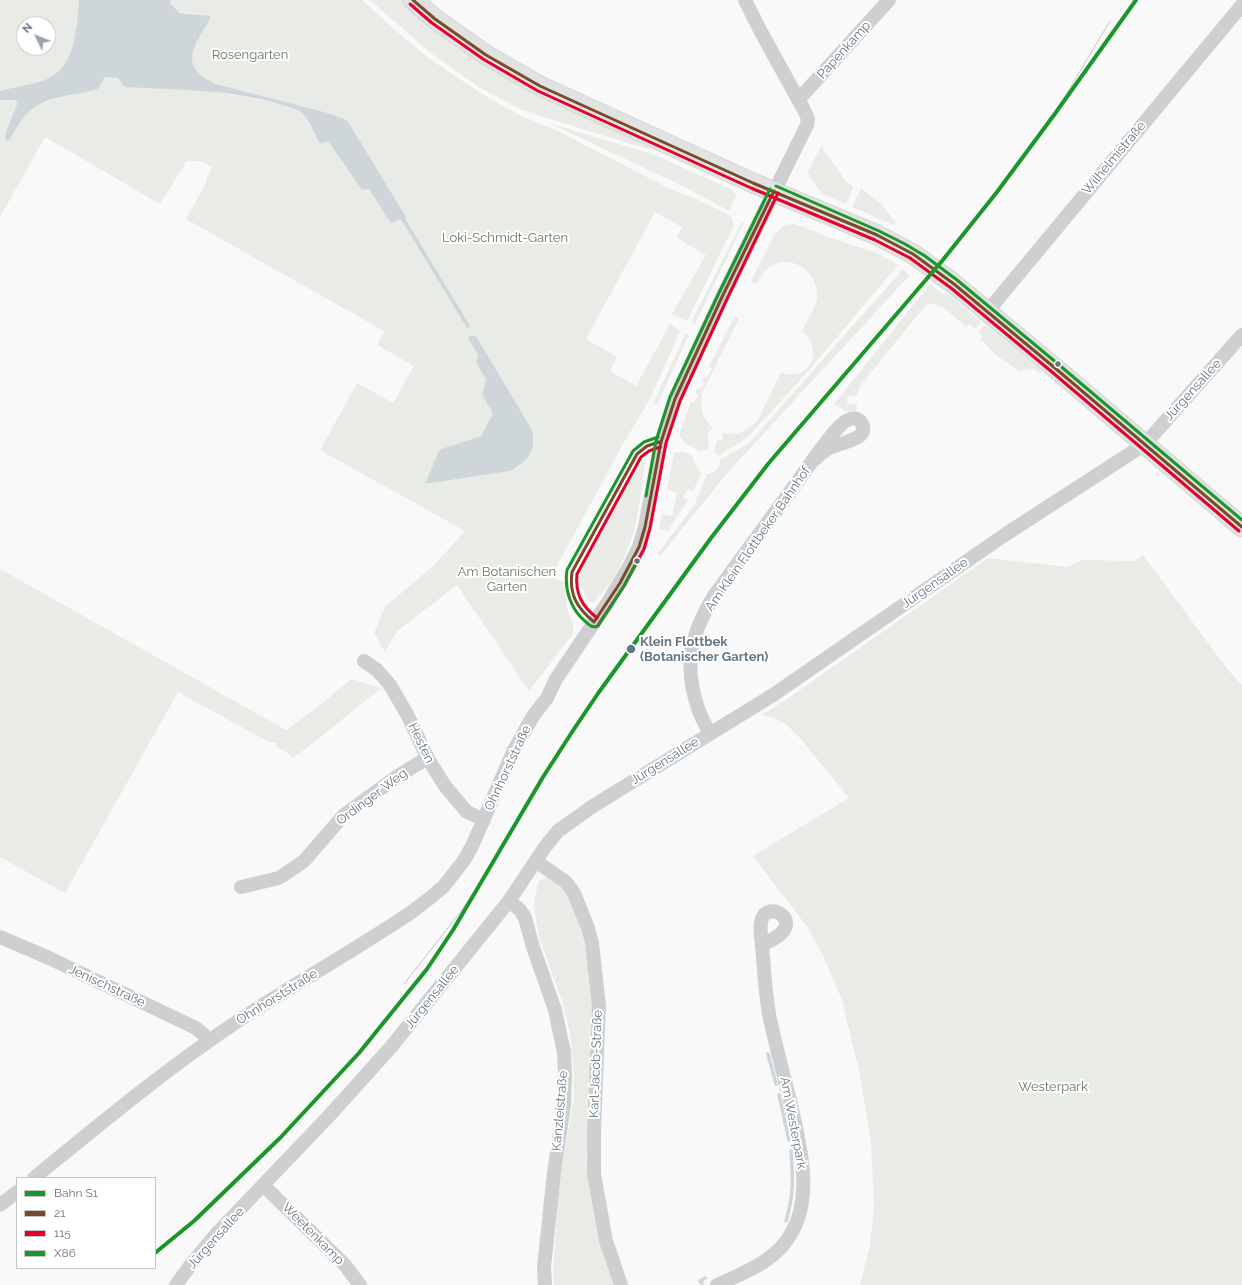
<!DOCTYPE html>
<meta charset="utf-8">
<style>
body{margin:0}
#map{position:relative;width:1242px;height:1285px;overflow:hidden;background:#f9f9f9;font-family:Raleway,sans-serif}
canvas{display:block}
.legend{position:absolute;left:16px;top:1177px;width:140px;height:92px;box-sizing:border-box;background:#fff;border:1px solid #c1c8cd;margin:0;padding:5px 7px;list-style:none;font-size:12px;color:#657683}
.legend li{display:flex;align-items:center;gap:8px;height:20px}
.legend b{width:20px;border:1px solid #c1c8cd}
.north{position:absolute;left:16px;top:16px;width:40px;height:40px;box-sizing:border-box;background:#fff;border:1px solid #c1c8cd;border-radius:50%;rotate:313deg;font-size:11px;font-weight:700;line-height:16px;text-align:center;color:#657683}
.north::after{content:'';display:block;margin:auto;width:14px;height:18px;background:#99a4ac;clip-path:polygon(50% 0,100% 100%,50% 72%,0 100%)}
</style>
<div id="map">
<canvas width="1242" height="1285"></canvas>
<ul class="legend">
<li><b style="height:5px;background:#1a962b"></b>Bahn S1</li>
<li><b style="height:5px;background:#7a4b2a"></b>21</li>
<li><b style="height:5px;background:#e4002b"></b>115</li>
<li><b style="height:5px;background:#1a962b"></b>X86</li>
</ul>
<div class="north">N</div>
</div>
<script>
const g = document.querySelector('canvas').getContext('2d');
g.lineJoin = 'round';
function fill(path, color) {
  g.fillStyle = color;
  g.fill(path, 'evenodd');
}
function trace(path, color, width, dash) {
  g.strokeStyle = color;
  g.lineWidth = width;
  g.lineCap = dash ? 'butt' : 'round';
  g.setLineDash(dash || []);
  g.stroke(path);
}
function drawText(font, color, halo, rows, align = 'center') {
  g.font = font + ' Raleway,sans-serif';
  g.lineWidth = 4;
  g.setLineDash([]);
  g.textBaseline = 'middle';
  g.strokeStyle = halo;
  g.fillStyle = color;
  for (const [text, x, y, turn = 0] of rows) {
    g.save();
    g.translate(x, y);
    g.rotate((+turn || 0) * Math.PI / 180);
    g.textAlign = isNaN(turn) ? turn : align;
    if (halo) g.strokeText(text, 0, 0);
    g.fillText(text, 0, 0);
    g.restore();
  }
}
const green = new Path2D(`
 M 0,0 L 79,0 C 76,30 76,70 42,81 C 28,85 14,87 0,91 ZM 24,24 L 48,24 L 48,48 L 24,48 Z
 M 170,0 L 362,0 L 404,38 L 430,59 L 482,94 L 519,115 L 558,131 L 666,187 L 700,201 L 731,216 L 734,225 L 687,321 L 672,314 L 706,255 L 677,238 L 682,227 L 655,212 L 586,339 L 617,357 L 610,371 L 636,386 L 670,324 L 680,331 L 650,399 L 622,446 L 551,577 L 564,582 L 568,612 L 573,624 L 573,634 L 529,691 L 457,585 L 397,631 L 385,652 L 374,633 L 385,607 L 434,565 L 465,531 L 320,450 L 357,383 L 393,403 L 414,366 L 377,345 L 384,331 L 186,219 L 204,187 L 208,176 L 212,167 L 201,161 L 187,161 L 160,204 L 45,137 L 0,217 L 0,100 L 14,100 L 17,102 L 17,104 L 12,117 L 12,136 C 31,95 60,100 98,89 L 105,77 L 118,77 L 252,98 L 278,104 L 300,112 L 305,116 L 320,144 L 328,141 L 362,190 L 369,188 L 372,193 L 405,217 L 347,120 L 328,113 L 216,84 C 178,66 193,48 210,19 C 207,18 204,16 200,15 C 186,11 177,17 170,0 ZM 472,335 L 476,336 L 531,428 L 532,450 L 524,462 L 519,467 L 510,471 L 425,484 L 438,453 L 441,449 L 481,436 L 494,414 L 482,394 L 486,380 L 476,362 L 478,355 Z
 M 370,0 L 403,0 L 433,26 L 649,145 L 647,149 L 522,110 L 479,87 L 432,54 Z
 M 549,123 L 655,155 L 732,190 L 737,194 L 729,211 L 681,185 Z
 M 821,146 L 845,180 L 853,187 L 846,204 L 822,194 L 807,173 Z
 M 861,188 L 880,203 L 896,222 L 894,225 L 852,207 Z
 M 742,222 L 744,223 L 695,324 L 691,322 Z
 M 793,224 L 798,225 L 831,238 L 877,253 L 898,265 L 809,370 L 748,437 L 718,456 L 714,451 L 718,439 L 722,441 L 723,433 C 739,435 747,432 758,420 L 781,372 C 808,384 826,351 802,331 C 806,322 815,309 817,300 C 820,272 790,250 767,269 C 762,273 759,279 757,284 L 751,281 L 775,234 L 785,225 Z
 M 903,269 L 909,276 L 729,471 L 660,556 L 658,553 L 694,506 L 707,474 C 715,473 719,468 720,460 L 749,443 Z
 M 930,284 L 944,295 L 947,293 L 980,321 L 980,323 L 976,328 L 973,328 L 969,324 L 966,327 L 943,307 L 932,303 L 925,306 L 860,386 L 857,395 L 848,396 L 847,404 L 857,404 L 856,412 L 845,411 L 834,404 Z
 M 735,316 L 739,319 L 703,391 C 699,405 702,418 713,428 L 707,434 L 709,442 L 708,449 L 700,451 L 686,444 L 679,435 L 691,402 L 694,403 L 698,395 L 695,393 L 698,388 L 701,389 L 705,382 L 702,380 L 704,376 L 707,378 L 712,368 L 709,366 Z
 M 984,326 L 987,326 L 1042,371 L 1040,374 C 1033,367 1028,369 1020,372 L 995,354 L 981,339 L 983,336 L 980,333 L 979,331 Z
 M 686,333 L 689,335 L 657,405 L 653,404 Z
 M 681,452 C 701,455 689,465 702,473 L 693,491 L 688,489 L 683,497 L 688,500 L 668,531 L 659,529 L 662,514 L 672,516 L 677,492 L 667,490 L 674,453 Z
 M 643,462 L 645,463 C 642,483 640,504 636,523 C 629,552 614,583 593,603 L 588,601 C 577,579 578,575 588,553 L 640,464 Z
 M 1143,555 L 1228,670 L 1242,685 L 1242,1285 L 860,1285 L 870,1246 L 874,1207 L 871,1142 L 860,1074 L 842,1000 L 822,953 L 808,928 L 753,856 L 849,798 L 800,738 L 788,726 L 777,719 L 762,715 L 790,697 L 988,558 L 1067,567 L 1083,560 L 1134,561 Z
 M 0,569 L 286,730 L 318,707 L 351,679 L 381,688 L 312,744 L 293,758 L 285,751 L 277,748 L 276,743 L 269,742 L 236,724 L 178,692 L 65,893 L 0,857 Z
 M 548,875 L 558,883 L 573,901 L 586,949 L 594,1015 L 592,1046 L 589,1078 L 586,1161 L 590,1194 L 596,1226 L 605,1260 L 613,1285 L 554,1285 L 553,1271 L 559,1186 L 574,1097 L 573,1063 L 570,1033 L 563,1004 L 539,937 L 534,906 L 535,898 L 539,880 L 545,879 Z`);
const water = new Path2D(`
 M 79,0 L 170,0 L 171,4 L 180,13 L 210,16 L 210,19 C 193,48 178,66 216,84 L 328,113 L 347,120 L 406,217 L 391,223 L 369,189 L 362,190 L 328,141 L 320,144 C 316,137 309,120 304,115 C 300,110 293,109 288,107 C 236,89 179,90 125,87 L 118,78 L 105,77 L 98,89 C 76,96 48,95 30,111 C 20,119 16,131 8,141 L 5,138 L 5,135 L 17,104 L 17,102 L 14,100 L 0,100 L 0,91 C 14,87 28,85 42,81 C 76,70 76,30 79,0 Z
 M 472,335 L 476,336 L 531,428 C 538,449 528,462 510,471 L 425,484 L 438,453 L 441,449 L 481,436 L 493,414 L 482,394 L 486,380 L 476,362 L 478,355 L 468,338 Z`);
const stream = new Path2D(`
 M 400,214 L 468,326
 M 768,1054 L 776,1084
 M 779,1095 L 789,1140
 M 786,1221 C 794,1194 793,1179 791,1151
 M 702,1284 L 700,1281 L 705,1278`);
const street = new Path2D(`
 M 799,99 L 889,0
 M 987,312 L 1242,5
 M 364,661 L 377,670 L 390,685 L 408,716 L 428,759 L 445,786 L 461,805 L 467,812 L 484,820
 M 710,734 C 706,726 702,719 699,711 C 683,667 690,635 714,596 C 741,559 768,522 795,485 C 809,466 822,446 837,429 C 843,422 855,412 862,424 C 870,440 838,443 829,448 C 824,451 819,455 815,459
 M 537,862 L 566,882 L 574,893 L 588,928 L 592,943 L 599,1006 L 594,1130 L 594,1174 L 606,1241 L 621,1285
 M 241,887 L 279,878 L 304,861 L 343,816 L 395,778 L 419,763 L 428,759
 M 509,901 L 520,910 L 525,918 L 533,947 L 555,1010 L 564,1052 L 565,1075 L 564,1105 L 554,1173 L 544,1267 L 545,1285
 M 0,937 L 49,958 L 196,1028 L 204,1035 L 209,1041
 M 34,1178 C 100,1124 166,1069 238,1021 C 295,983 356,950 413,911 L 430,898 L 444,886 L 465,859 L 473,844 L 513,752 L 533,716 L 547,698 L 556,679 L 608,602 L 630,565 L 639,547 L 645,527 L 661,442 L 675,399 L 722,297 L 807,125 L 808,119 L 804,110 L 761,32 L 745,0
 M 264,1186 L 344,1264 L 360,1285
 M 0,1205 L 17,1192
 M 176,1285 L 192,1263 L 218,1232 L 329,1116 L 391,1047 L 509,901 L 545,847 L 558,831 L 593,806 L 773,695 L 1006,534 L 1145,444 L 1242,335
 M 717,1285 C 745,1272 777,1261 792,1232 C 813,1195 800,1144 791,1105 C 784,1075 775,1044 769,1014 C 765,991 764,968 762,945 C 761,938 760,929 761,922 C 765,902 792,914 785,928 C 782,936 769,941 762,945`);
const secondary = new Path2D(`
 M 413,0 L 435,19 L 486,55 L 540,86 L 753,183 L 877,235 L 913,254 L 954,284 L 1055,368 L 1242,527`);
const tram = new Path2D(`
 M 1054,115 L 1110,21
 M 404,984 L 462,910 L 488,870`);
const bus1 = new Path2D(`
 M 413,0 L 435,19 L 486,55 L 540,86 L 753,183 L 877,235 L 913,254 L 954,284 L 1055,368 L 1242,527
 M 594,622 L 620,583 L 639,547 L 645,527 L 661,442 L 675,399 L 722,297 L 774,191
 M 594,622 C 577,608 569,595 572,572 L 637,454 L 647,446 L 659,442`);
const bus2 = new Path2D(`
 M 410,4 L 432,23 L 483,59 L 538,91 L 751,188 L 875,240 L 910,258 L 951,288 L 1052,372 L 1239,531
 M 597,618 C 582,606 575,594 577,574 L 641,457 L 649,451 L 660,447
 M 598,625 L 624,586 L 644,549 L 650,528 L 666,443 L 680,401 L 727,299 L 778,193`);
const bus3 = new Path2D(`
 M 776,186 L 879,231 L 905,244 L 925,256 L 957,280 L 1058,364 L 1242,520
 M 646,496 L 656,441 L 670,397 L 718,295 L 770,189
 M 637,561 L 624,586 L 598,626 C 593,628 590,626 586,622 C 571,610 564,590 567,570 L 633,451 L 644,442 L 658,437`);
const rail1 = new Path2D(`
 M 155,1253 L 194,1221 L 280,1138 L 359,1053 L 427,969 L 453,930 L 543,777 L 574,729 L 599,692 L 711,538 L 768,464 L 942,261 L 997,192 L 1054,115 L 1136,0`);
const markers = [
 [1058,364,3.5,"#657683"],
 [637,561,3.5,"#657683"],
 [631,649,5,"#657683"]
];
const streetNames = [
 ["Papenkamp",844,50,-48],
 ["Wilhelmistraße",1114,158,-50],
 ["Jürgensallee",1193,390,-48],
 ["Am Klein Flottbeker Bahnhof",758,539,-55],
 ["Jürgensallee",935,583,-35],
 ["Hesten",421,743,64],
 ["Jürgensallee",665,761,-32],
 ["Ohnhorststraße",508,768,-65],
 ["Ordinger Weg",372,797,-37],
 ["Jenischstraße",107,986,25],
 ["Ohnhorststraße",277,997,-32],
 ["Jürgensallee",432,997,-51],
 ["Karl-Jacob-Straße",596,1064,-88],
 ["Kanzleistraße",560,1111,-85],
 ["Am Westerpark",793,1123,79],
 ["Weetenkamp",313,1234,45],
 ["Jürgensallee",216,1238,-48]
];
const parkNames = [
 ["Rosengarten",250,55],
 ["Loki-Schmidt-Garten",505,238],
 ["Am Botanischen",507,572],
 ["Garten",507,587],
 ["Westerpark",1053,1087]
];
const stopNames = [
 ["Klein Flottbek",640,642],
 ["(Botanischer Garten)",640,657]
];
fill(green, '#e8ebe6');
fill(water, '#ced6d9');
trace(stream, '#ced6d9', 3.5);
trace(secondary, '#d5d6d7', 21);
trace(street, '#cecfd0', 14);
trace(secondary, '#e1e2e2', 19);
trace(tram, '#c3c5c6', 1);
trace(bus1, '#7a4b2a', 3);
trace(bus2, '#e4002b', 3);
trace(bus3, '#1a962b', 3);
trace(rail1, '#1a962b', 4);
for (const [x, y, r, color] of markers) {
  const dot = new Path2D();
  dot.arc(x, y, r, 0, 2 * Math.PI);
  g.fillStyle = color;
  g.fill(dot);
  trace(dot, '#fff', 1.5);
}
drawText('13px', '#657683', '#fff', streetNames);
drawText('13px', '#687a64', '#fff', parkNames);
drawText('bold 13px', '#657683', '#fff', stopNames, 'left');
</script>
